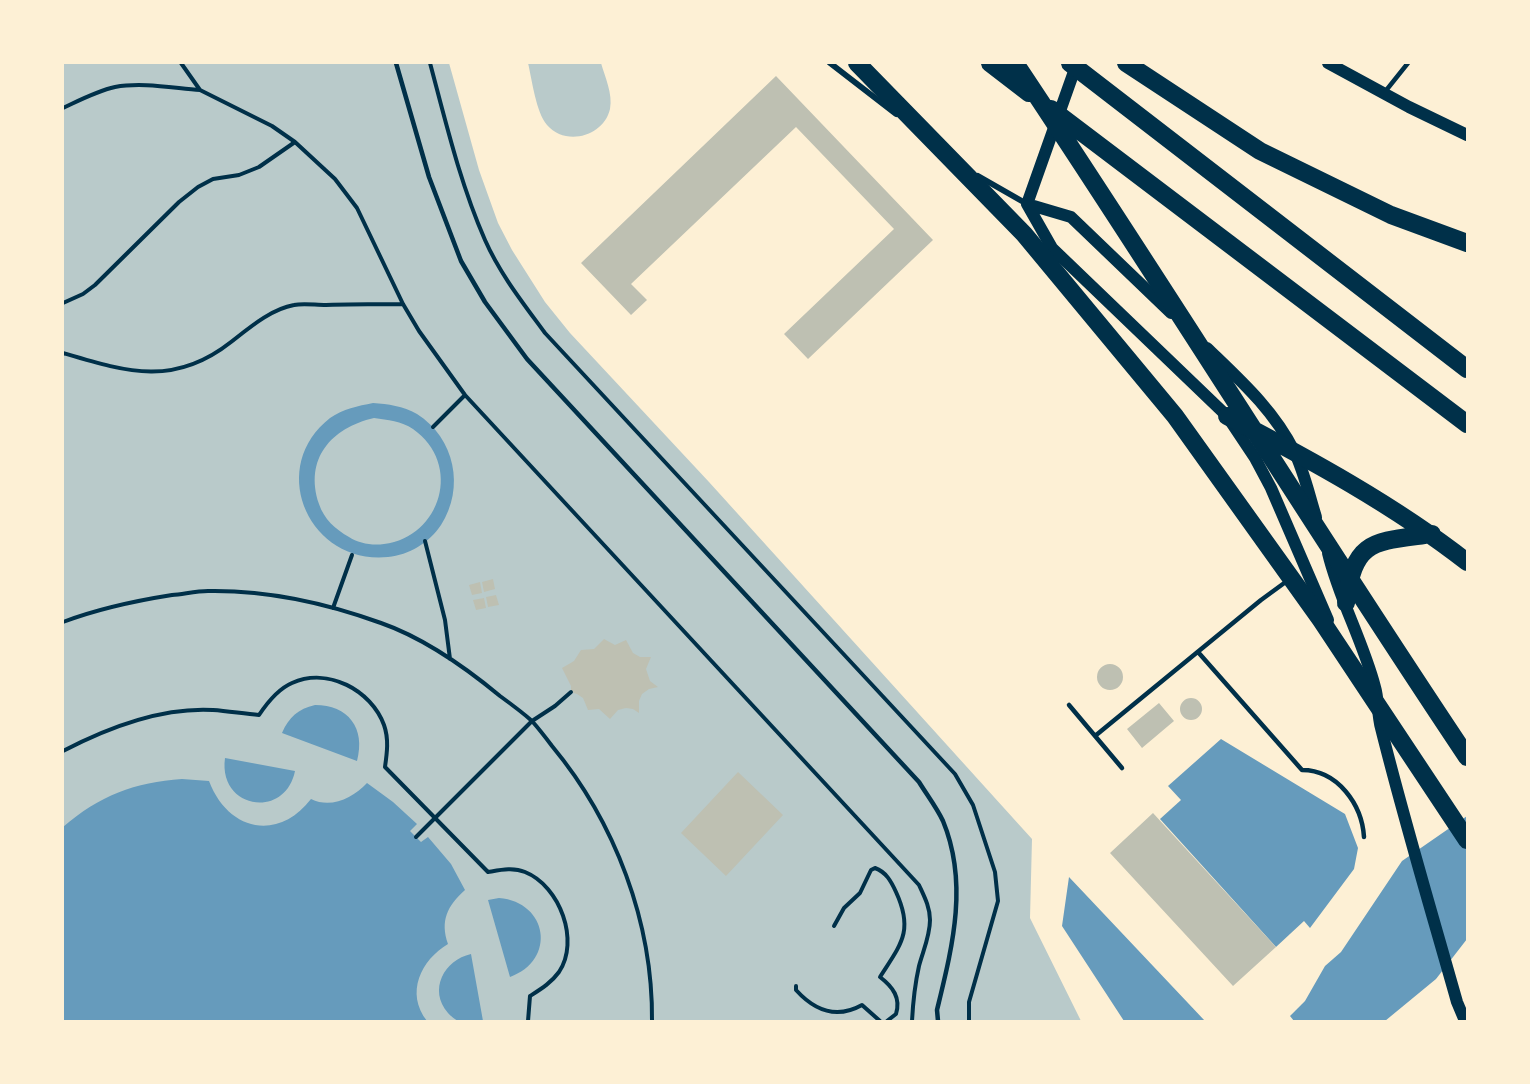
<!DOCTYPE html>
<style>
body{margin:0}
#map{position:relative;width:1530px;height:1084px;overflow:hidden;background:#fdf0d5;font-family:"Libre Baskerville",serif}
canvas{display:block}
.frame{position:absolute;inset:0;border:64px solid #fdf0d5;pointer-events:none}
</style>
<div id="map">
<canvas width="1530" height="1084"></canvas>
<div class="frame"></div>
</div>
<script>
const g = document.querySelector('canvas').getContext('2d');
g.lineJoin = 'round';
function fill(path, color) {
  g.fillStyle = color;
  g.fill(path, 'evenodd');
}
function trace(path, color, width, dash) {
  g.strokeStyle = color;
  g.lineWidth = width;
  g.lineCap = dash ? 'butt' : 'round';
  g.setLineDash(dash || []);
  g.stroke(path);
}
const green = new Path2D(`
 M 63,63 L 449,63 L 479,170 L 498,223 L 512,250 L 545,302 L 570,333 L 709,482 L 1032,839 L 1030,918 L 1081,1021 L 63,1021 Z
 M 528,63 L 601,63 C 605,77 613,94 610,109 C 604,136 566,147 547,125 C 536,112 532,80 528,63 Z`);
const water = new Path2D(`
 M 373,403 C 388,404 403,406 417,414 C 455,438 465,488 441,525 C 429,543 409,555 388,557 C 309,565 266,468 330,418 C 343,409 358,406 373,403 ZM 374,418 C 388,420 401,421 413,429 C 463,464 441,537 384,544 C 372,546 358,543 349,537 C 335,529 324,519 319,504 C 304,459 331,428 374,418 Z
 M 315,705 C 348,705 366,728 357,761 L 282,733 C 289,717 298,709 315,705 Z
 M 1221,739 L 1345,814 L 1358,848 L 1354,869 L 1310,928 L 1304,921 L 1276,947 L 1160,819 L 1181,800 L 1168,786 Z
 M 225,758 L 295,771 C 285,820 218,809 225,758 Z
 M 182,779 L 209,781 C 228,831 278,842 311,799 C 331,809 353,798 367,783 L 393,802 L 417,824 L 410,831 L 421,842 L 428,837 L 451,864 L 465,890 C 447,906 440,921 448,944 C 421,960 405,993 427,1021 L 63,1021 L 63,827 C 99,796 135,782 182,779 Z
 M 1467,816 L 1467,939 L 1436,979 L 1385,1021 L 1294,1021 L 1290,1016 L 1305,1001 L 1325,966 L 1341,952 L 1402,861 Z
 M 1069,877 L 1205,1021 L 1124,1021 L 1062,926 Z
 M 499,898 C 548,902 557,960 510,977 L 488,900 Z
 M 471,954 L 483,1021 C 476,1021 466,1023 459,1021 C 455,1020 451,1016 448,1013 C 428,990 444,960 471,954 Z`);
const building = new Path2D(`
 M 776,76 L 933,240 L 808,359 L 784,334 L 894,229 L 796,127 L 631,284 L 647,300 L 631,315 L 581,263 Z
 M 493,579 L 495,589 L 484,592 L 482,582 Z
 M 480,582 L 482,593 L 472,595 L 469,585 Z
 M 496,595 L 499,605 L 488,607 L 486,597 Z
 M 484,598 L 486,608 L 476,610 L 473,600 Z
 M 604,639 L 615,645 L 626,640 L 633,653 L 640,657 L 651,657 L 646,669 L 650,681 L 658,687 L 649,689 L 642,694 L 639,701 L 639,713 L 633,709 L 626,708 L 618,710 L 610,719 L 599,709 L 588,710 L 583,698 L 577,694 L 571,692 L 571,686 L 562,668 L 574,661 L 581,650 L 594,649 Z
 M1097 677a13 13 0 1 1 26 0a13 13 0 1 1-26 0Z
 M1180 709a11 11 0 1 1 22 0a11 11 0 1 1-22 0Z
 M 1159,703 L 1174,721 L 1142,748 L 1127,729 Z
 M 738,772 L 783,815 L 726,876 L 681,833 Z
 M 1153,813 L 1276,947 L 1233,986 L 1110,853 Z`);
const path = new Path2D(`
 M 181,63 L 200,90 L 272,126 L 295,142 L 335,179 L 357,208 L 403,304 L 419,331 L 465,395 L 919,885 C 924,896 930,907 930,920 C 930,936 923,951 919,966 C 915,984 913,1002 912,1021
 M 430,63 C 446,123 460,183 485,240 C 500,274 523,303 545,333 L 955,774 L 973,805 L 995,872 L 998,901 L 969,1002 L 969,1021
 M 63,108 C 80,100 97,91 115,87 C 142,82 173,88 200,90
 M 63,303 L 83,294 L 95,285 L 179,202 L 198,187 L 213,179 L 239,175 L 259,167 L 295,142
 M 63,353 C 127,372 174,387 231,342 C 249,328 271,309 294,305 C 303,303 315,305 326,305 C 351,304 377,304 403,304
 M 433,427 L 465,395
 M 425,541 L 445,620 L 450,659
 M 333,608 L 352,555
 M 63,622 C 100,608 134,601 172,595 C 184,594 196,591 208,591 C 266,590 326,603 381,623 C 424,638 465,667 500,696 C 511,704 522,712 532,721 C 539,729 546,738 552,746 C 615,822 653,922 652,1021
 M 63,751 C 109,727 161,707 213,710 C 229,711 244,714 259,715 C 267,703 278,689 292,683 C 328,667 371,690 384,725 C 389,739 387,753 385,767 L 488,872 C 500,870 513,867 525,872 C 560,886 580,941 559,972 C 551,983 541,989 530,996 L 528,1021
 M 416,837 L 532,721 L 555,706 L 571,692
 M 834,926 L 844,908 L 860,893 L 871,870 L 875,868 C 886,872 891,881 896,892 C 914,931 901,944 880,977 C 893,987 901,998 896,1014 L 887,1021
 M 796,986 L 796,990 C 815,1011 837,1019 862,1005 L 880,1021`);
const service = new Path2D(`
 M 396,63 L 429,177 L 461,261 L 485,302 L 527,359 L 919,782 C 927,795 937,808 943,821 C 969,884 952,948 937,1010 L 938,1021
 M 1384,93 L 1408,63
 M 1198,652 L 1302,770 C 1338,770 1362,805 1364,837
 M 1069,705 L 1122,768
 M 1095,736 L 1261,600 L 1287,581`);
const minor = new Path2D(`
 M 830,63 L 896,114
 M 978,176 L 1027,204`);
const secondary = new Path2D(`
 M 1077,63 L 1027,204 L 1052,248 L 1227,416 L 1255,458 L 1271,488 L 1328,620
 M 1328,63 L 1409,107 L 1467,135
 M 1027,204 L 1071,217 L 1171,313
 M 1207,348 C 1239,379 1274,410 1294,451 C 1304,471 1309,495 1316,517
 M 1328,553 C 1339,599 1363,641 1375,687 C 1379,700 1377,714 1381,728 C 1404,820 1431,910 1457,1002 L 1465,1021`);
const motorway = new Path2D(`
 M 857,63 L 1024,234 L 1175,416 L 1321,620 L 1467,840
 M 990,63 L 1029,93
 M 1015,63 C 1168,292 1313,527 1467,757
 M 1070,63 L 1467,369
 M 1126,63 L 1260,151 L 1391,215 L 1467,243
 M 1051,109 L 1467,424
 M 1227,416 C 1309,459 1394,505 1467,562
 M 1346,603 C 1354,538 1374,542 1432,534`);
fill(green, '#b9caca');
fill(water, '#669bbc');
fill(building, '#bec0b2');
trace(path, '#003049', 4);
trace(service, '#003049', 4.5);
trace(minor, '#003049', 6);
trace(secondary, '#003049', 12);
trace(motorway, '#003049', 18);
</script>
